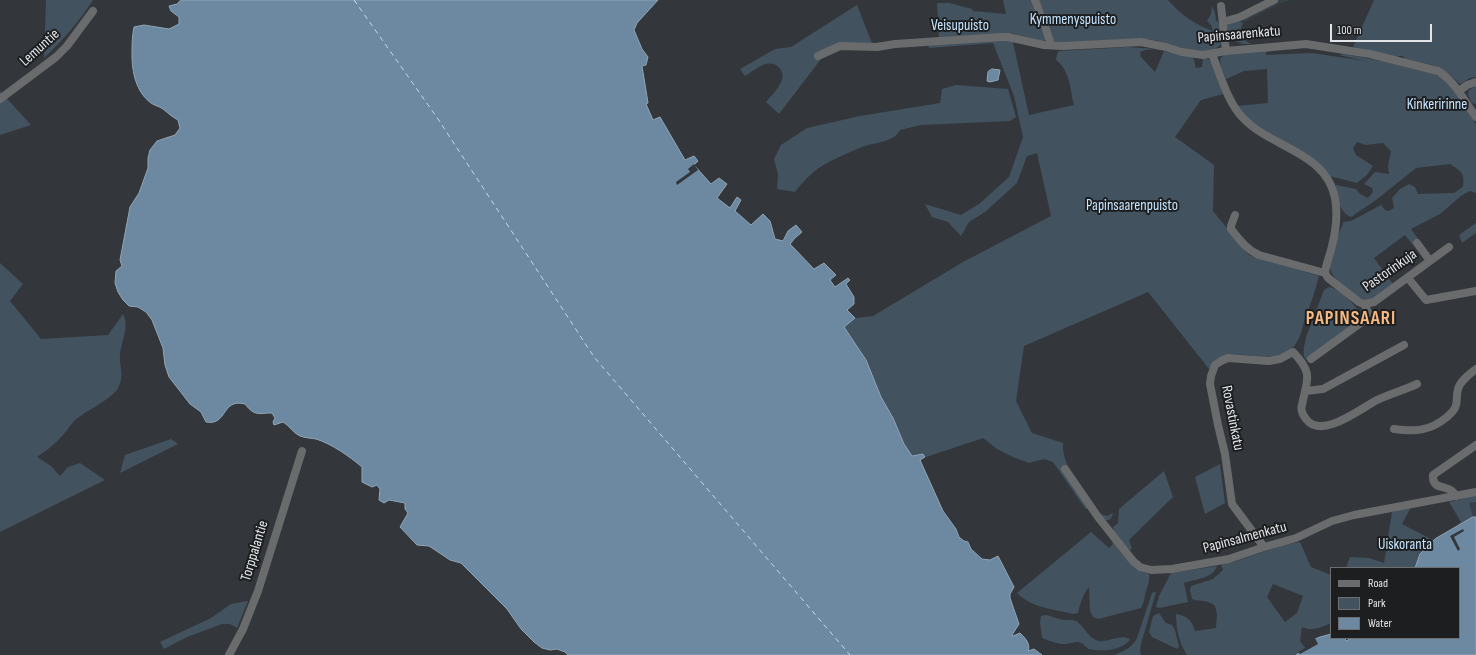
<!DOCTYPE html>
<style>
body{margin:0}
#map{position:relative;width:1476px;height:655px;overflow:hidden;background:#33373b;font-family:"Sofia Sans Condensed",sans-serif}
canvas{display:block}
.legend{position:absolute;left:1330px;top:567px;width:130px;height:72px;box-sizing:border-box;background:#1c1e20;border:1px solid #6c6e70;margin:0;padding:5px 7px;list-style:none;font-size:12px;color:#e3e6e9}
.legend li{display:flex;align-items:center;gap:8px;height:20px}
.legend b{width:20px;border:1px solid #6c6e70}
.scale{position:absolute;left:1330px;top:24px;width:102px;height:18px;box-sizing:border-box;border:2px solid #e3e6e9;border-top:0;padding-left:5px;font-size:12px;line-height:14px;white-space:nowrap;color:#e3e6e9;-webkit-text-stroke:3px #1c1e20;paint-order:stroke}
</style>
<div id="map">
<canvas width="1476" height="655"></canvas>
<ul class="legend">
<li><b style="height:5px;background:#696b6d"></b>Road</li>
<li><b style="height:11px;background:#42525f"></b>Park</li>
<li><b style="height:11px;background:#6c89a1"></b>Water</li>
</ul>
<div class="scale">100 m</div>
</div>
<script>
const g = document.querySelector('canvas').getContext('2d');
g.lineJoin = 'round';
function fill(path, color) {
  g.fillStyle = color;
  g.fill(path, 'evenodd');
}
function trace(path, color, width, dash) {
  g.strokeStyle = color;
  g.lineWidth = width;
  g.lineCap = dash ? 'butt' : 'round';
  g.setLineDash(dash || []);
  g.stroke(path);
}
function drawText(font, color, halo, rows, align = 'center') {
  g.font = font + ' "Sofia Sans Condensed",sans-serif';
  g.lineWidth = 4;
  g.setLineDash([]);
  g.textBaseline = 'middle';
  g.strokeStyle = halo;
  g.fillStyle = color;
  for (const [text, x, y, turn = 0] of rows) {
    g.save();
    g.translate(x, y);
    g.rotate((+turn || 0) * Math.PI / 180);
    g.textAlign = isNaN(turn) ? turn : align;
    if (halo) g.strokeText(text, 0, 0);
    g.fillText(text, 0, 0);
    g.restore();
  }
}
const built = new Path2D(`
 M 1268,0 L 1290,0 L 1279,4 L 1244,22 L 1239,13 Z
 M 1476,498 L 1476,517 L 1475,517 L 1472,516 L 1460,500 Z`);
const green = new Path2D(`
 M 46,0 L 93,0 C 79,22 63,40 44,58 Z
 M 1003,0 L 1031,0 L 1046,39 L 1043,41 L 1011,33 L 1029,115 L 1074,105 C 1070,89 1070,70 1056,60 L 1057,54 L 1059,51 L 1128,47 L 1155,49 L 1145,50 L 1140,52 L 1141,57 L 1155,72 L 1164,51 L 1193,57 L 1196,68 L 1202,67 L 1203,58 L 1210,60 L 1223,94 L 1201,100 L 1175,137 L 1214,165 L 1213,211 L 1249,255 L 1319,276 C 1315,291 1310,307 1304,322 C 1302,330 1300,338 1295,345 C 1272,374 1227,336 1209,369 L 1148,292 L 1024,346 L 1016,401 L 1032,433 L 1063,443 C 1061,467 1086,494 1100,514 L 1107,516 L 1113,513 C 1109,531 1093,510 1085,508 L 1053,462 L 1044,459 L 1029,463 L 1013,457 L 997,449 L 983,438 L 926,457 L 923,454 L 905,461 L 823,336 L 847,310 L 855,318 L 873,316 L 963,262 L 1051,216 L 1037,153 L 1027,156 L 1017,183 L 985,212 L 969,222 L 961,236 L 948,222 L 932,217 L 925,204 L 961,215 L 979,204 L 1009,177 L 1023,137 L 1014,96 L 993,43 L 929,48 L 928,45 L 838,50 L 821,59 L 779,114 L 766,102 C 771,96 778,89 781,82 C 783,78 783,73 781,70 C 771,55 755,70 745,76 L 740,69 L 775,49 L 791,47 L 857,5 L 872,43 L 939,39 L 937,3 L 949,3 L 972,9 L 973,11 L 1006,14 Z
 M 1039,0 L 1168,0 C 1180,14 1195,25 1213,31 L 1211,25 L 1207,21 L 1211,14 L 1212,6 L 1215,13 L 1216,20 L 1221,26 L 1221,44 C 1209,61 1170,43 1154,40 C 1122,35 1086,46 1055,42 L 1053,40 L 1048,21 Z
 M 1374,0 L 1476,0 L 1476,77 L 1470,78 L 1460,84 L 1448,73 L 1433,65 L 1405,59 L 1403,56 L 1399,56 L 1397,57 L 1353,47 Z
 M 1239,21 L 1243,23 C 1238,32 1242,40 1251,44 L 1243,44 L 1230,39 L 1227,26 L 1231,22 Z
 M 1291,47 L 1293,48 L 1266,52 L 1266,55 L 1312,53 L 1366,61 L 1339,55 L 1344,54 L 1428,70 L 1443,79 L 1452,87 L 1463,103 L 1465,108 L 1476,124 L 1476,193 L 1470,191 L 1462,195 L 1440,214 L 1411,229 L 1419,240 L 1413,245 L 1405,235 L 1374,258 L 1393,284 C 1387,289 1378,298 1370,300 C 1358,301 1329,279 1330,266 C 1331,258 1336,241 1339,233 C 1340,229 1343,227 1343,222 L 1351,221 L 1381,205 L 1385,210 L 1389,211 L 1394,208 L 1392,198 L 1400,189 L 1409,184 L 1415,187 L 1418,194 L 1454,193 L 1463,187 C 1465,173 1461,171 1450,164 L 1416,168 L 1376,200 L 1351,217 C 1339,212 1336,197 1336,185 L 1356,189 L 1360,194 L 1368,198 L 1373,192 L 1372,188 L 1364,184 L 1375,172 L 1389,174 L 1388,166 L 1391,151 L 1383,143 L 1366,145 L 1357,142 L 1353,148 L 1356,155 L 1373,166 L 1367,175 L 1357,183 L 1329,176 L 1315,160 L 1251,122 L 1237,106 L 1268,103 L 1267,69 L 1244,71 L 1226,79 L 1221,67 L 1220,59 L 1225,54 Z
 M 956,85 L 1008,89 L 1016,117 L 1010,121 L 921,125 L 900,130 C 893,143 875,142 862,147 C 850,152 838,157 827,163 C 814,170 804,180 795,192 L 777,189 L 778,174 L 774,159 L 781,145 L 807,128 L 860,116 L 940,103 L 942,89 Z
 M 1476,86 L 1476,104 C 1472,105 1469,98 1468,94 L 1469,90 Z
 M 0,91 L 31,125 L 0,135 Z
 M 1476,223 L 1476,233 L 1462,243 L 1459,235 Z
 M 0,263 L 23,284 L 10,301 L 41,339 L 108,335 L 123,314 C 130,328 121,341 120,355 C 119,367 125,376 118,388 C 113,398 88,410 79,417 C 73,421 68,429 63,435 C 55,444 46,451 37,457 L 51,466 L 60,476 L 68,467 L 80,463 L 105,480 L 0,532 Z
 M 1329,287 C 1341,289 1357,307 1363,317 L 1306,360 C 1301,352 1305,345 1306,337 L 1324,290 Z
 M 171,439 L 178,444 L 120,473 L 125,455 Z
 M 1220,464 L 1225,503 L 1205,514 L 1195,477 Z
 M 1164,471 L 1173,497 L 1129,540 L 1132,549 L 1129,550 L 1115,535 L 1113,527 L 1118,523 L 1119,509 Z
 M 1476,495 L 1476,502 L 1469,503 L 1473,517 L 1473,520 L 1457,525 L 1461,522 L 1449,502 Z
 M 1407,508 L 1410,509 L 1402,524 L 1433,540 L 1431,543 L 1433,568 L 1346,568 L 1350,557 L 1369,558 L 1384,563 L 1392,512 Z
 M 1091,532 L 1109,548 L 1113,544 L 1110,538 L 1143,572 L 1149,574 C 1150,584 1147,586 1145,595 C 1144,601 1144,602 1141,608 L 1098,619 L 1093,617 L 1090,611 L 1089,587 C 1083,594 1080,604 1078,613 L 1073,614 C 1053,609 1032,608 1017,593 Z
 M 1300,542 L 1311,567 L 1331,575 L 1331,623 C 1322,627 1311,632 1302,627 L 1300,641 L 1306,649 L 1296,655 L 1187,655 C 1179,643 1176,628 1176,614 C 1187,616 1192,620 1195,631 L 1216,628 L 1217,614 L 1215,606 C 1206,599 1202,602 1192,599 L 1190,590 L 1191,586 L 1213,579 L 1223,570 L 1221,565 L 1225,563 L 1234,562 L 1283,545 ZM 1273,584 L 1303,596 L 1297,613 L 1285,622 L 1267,597 Z
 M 1217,566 C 1213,579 1195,579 1184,583 L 1188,602 L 1159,608 L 1156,607 L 1159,596 L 1171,573 Z
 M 1154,592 L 1156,592 L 1141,644 L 1140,651 L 1141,655 L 1114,655 C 1124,651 1132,648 1137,638 L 1152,593 Z
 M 248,601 L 237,628 L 230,624 L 222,624 L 187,637 L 164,649 L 160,642 L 211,618 L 231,604 Z
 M 1159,613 L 1166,623 L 1172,625 L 1175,630 L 1179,647 L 1177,649 L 1152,637 L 1149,632 L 1153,616 Z
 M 1046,615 C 1051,616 1061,620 1064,620 C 1068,620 1071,619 1076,621 C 1084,625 1088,639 1099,641 C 1110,642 1120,634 1130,639 L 1129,641 C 1117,652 1103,651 1088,649 C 1078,636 1074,645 1061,644 C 1055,643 1048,640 1042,638 L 1040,622 L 1041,616 Z`);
const water = new Path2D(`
 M 181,0 L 658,0 L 637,23 L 634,30 L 642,49 L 648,57 L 646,65 L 642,66 L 648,103 L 646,104 L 653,120 L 660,117 L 685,160 L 694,156 L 698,161 L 694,165 L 711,184 L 719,178 L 727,184 L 717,198 L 730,208 L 737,197 L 741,200 L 735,211 L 751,225 L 763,214 L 770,221 L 775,239 L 783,241 L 788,231 L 796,225 L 802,232 L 795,238 L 790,244 L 814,269 L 824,263 L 836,275 L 830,280 L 835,287 L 848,278 L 850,280 L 846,284 L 854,297 L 854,304 L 847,310 L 855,318 L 844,327 L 866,360 L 881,397 L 893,418 L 904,444 L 912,456 L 923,454 L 925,457 L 920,460 L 943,511 L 956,529 L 959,537 L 964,541 L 968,542 L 971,549 L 982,559 L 990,560 L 998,556 L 1014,587 L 1010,594 L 1010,598 L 1019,624 L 1012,635 L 1013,636 L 1020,633 C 1025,638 1031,644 1028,651 L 1034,649 L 1042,655 L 568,655 L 565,652 L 557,649 L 550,650 L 542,648 L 534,642 L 521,629 L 507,609 L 461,563 L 450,560 L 429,546 L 417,545 L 400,527 L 408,513 L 405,509 L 405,503 L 389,500 L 384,503 L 379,500 L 380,489 L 377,485 L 372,487 L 362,482 L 362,467 C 349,456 332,444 316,439 C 311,438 305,438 300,436 C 293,433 290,426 283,422 L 274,425 L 273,422 L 275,418 L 272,413 C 259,413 255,417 245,404 C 221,398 228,426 206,422 L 201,412 L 190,404 L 169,377 L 165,365 L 163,348 L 152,320 L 146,312 L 138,307 L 129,306 L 123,300 L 118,292 L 115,283 L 116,271 L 122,266 L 120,260 L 130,207 L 139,193 L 148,168 L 148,158 L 150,150 L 157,141 L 175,135 L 180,128 L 178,120 C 172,117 168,113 163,109 C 159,106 155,106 151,103 C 136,92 132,72 132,55 C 132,45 132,37 134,27 L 144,25 L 169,29 L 179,24 L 179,17 L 171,11 L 169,6 L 177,4 Z
 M 992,69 L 1000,70 L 998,80 L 990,82 L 987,81 L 988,72 Z
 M 1473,517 L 1476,517 L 1476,655 L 1296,655 L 1316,644 L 1315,639 L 1320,637 L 1331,634 L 1331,638 L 1345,638 L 1346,641 L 1352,638 L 1459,638 L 1459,568 L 1415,568 L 1420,554 L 1435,539 Z`);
const pier = new Path2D(`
 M 694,164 L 698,170 L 677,185 L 676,182 L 690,172 L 688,169 Z
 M 1463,529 L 1464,531 L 1454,537 L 1460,549 L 1458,551 L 1450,536 Z
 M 1315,638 L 1318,644 L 1300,654 L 1298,652 L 1314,643 L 1313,639 Z`);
const ferry = new Path2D(`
 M 354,0 L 438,119 L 594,357 L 850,655`);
const minor = new Path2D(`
 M 1035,0 L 1045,26 L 1051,45
 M 1221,6 L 1226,51
 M 1223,22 L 1240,17 L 1274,0
 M 1212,54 C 1220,74 1228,104 1244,119 C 1272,148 1326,152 1335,198 C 1338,214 1336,230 1332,246 C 1330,255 1326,264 1325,273 L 1328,278 L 1359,302 L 1364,304 L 1374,302 L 1449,247
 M 818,56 L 840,46 L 877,47 L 895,44 L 1001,37 L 1008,37 L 1044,45 L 1063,46 L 1141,42 L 1166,47 L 1182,52 L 1203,55 L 1226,51 L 1306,44 L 1370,54 L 1438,71 C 1456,82 1464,101 1476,117
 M 1459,91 L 1467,85 L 1476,82
 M 0,99 L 56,57 L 67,46 L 93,11
 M 1235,215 L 1231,226 L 1231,229 C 1240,240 1246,249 1259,255 L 1325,273
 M 1417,243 L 1430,261
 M 1408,278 L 1426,300 L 1476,291
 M 1311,359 L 1366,319 L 1369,314 L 1364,304
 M 1306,391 L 1323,389 L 1404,345
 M 1394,429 C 1415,432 1430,431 1447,417 C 1450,414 1453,412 1455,408 C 1458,402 1456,395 1458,389 C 1460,381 1470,374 1476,369
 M 1065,469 L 1098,517 L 1133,561 L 1140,567 L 1151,570 L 1172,569 L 1229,559 L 1264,547 L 1296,538 L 1332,521 L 1354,515 L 1476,492
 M 1456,496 C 1455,495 1453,491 1452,491 C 1445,485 1432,490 1433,475 L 1476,445
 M 1264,547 L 1232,504 L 1225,454 L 1218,425 L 1210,384 L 1211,376 L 1215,365 L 1221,361 L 1228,358 L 1269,361 L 1280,359 L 1293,352 C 1314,374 1307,379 1302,405 C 1300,410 1303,415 1306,419 C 1321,440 1360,409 1377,400 C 1390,394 1404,390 1417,384
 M 229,655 L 243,629 L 258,591 L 302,451`);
const parkNames = [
 ["Kymmenyspuisto",1073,20],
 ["Veisupuisto",960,26],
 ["Kinkeririnne",1437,105],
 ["Papinsaarenpuisto",1132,206],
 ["Uiskoranta",1405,545]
];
const streetNames = [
 ["Papinsaarenkatu",1239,35,-5],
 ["Lemuntie",40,48,-42],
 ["Pastorinkuja",1390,271,-35],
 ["Rovastinkatu",1232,418,79],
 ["Papinsalmenkatu",1245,538,-15],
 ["Torppalantie",255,551,-73]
];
const districtNames = [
 ["PAPINSAARI",1351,319]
];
fill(built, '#384149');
fill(green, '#42525f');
fill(water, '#6c89a1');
trace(water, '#90a5b7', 1);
fill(pier, '#33373b');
trace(ferry, '#b4ddfe', 1, [5, 4]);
trace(minor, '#696b6d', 8);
drawText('15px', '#c6e5fe', '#1c1e20', parkNames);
drawText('15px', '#e3e6e9', '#1c1e20', streetNames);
g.letterSpacing = '1px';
drawText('bold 19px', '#f6b982', '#1c1e20', districtNames);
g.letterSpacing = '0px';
</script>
